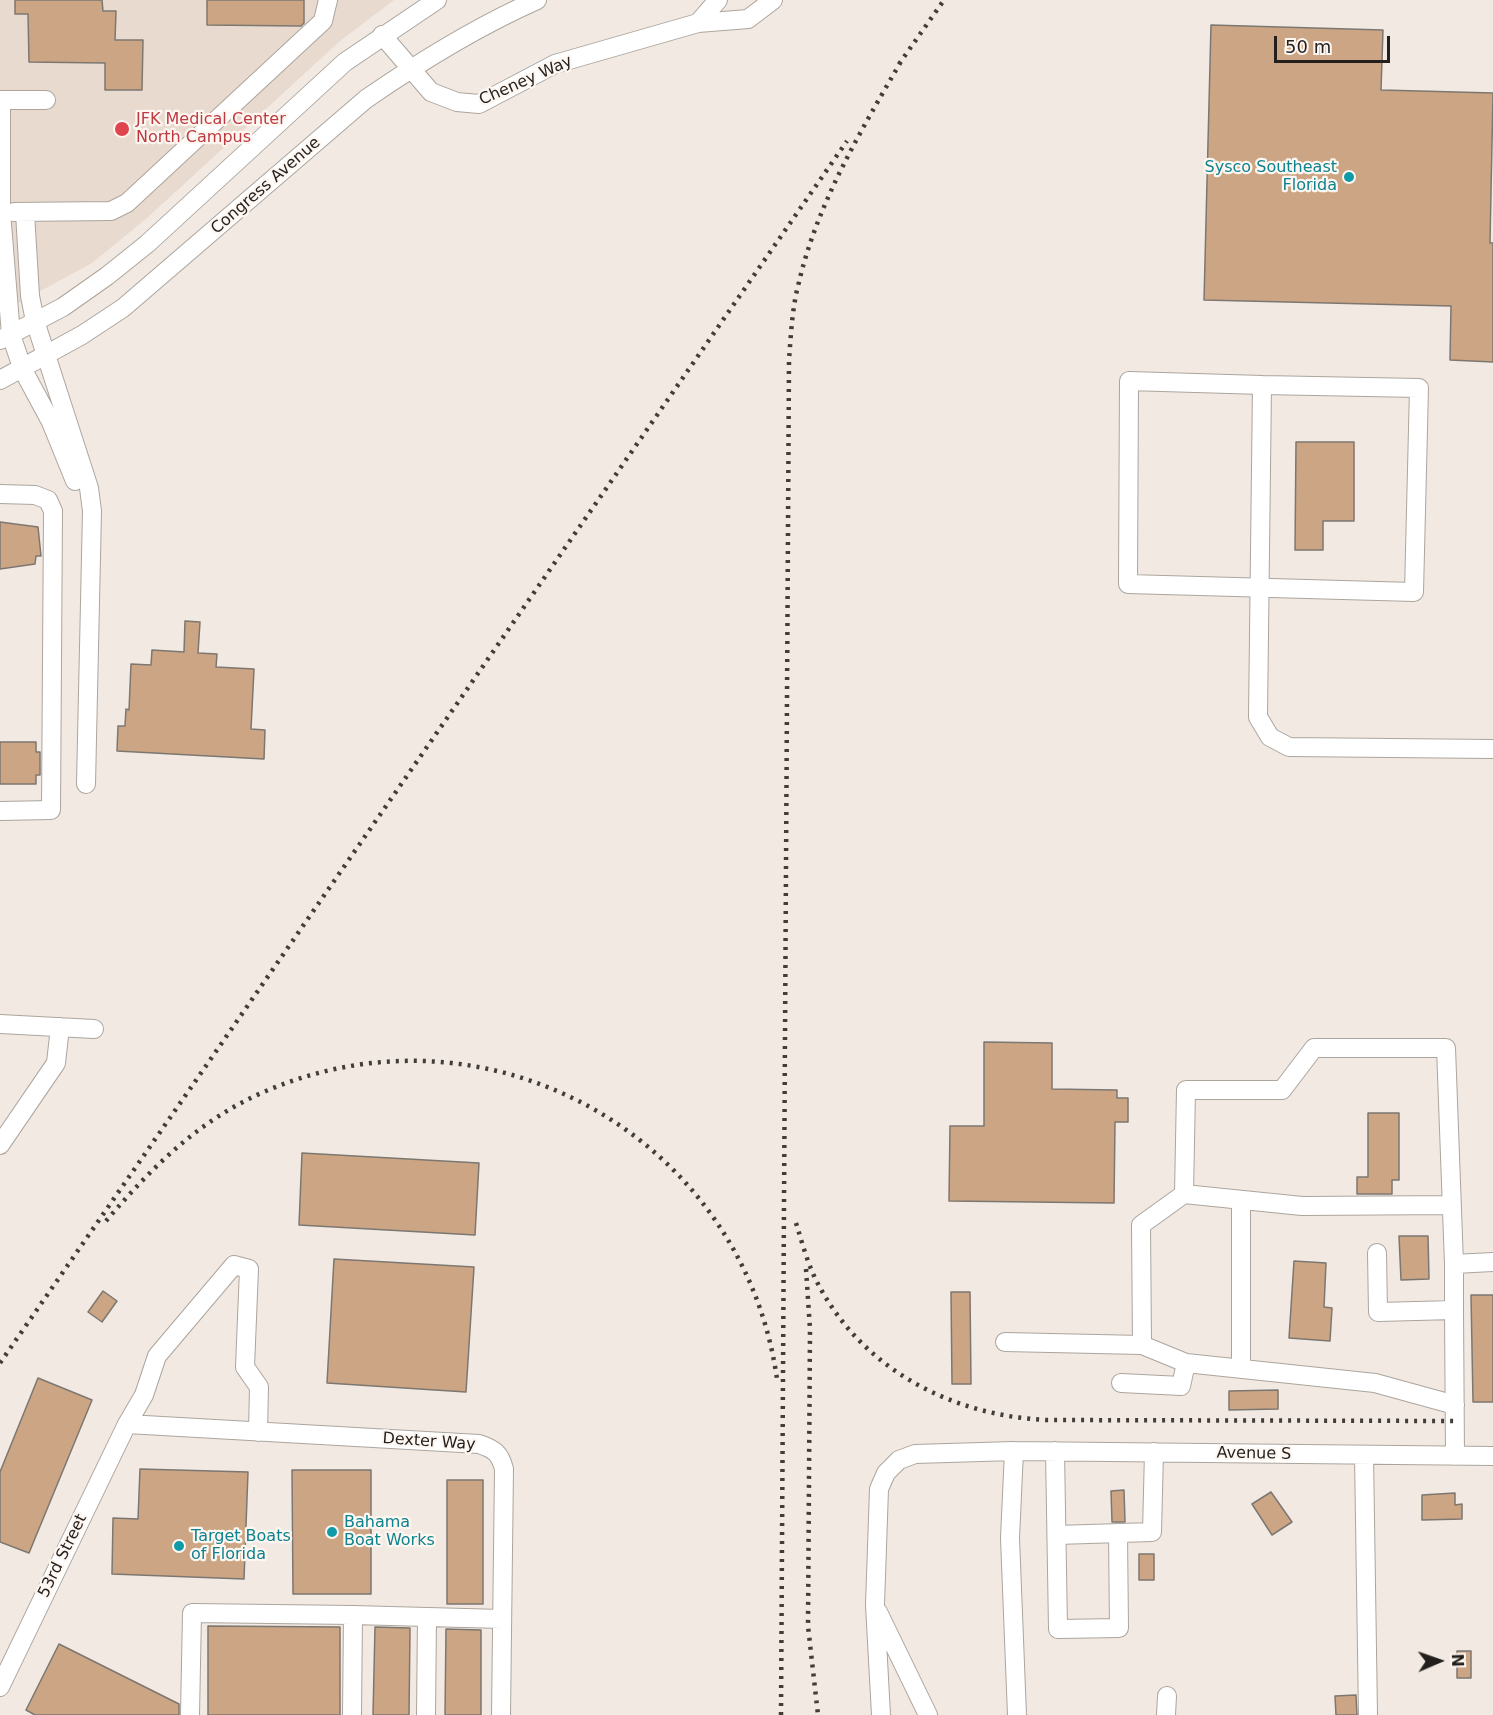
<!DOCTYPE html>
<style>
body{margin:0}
#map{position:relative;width:1493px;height:1715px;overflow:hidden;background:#f1e9e2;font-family:"DejaVu Sans",sans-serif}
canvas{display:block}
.north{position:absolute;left:1409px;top:1631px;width:60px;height:60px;-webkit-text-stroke:4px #fef6f0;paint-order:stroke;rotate:88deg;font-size:16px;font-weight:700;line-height:24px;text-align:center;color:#221f1d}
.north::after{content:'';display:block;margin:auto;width:21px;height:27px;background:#221f1d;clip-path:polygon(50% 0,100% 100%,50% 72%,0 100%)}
.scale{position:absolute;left:1274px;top:36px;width:116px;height:27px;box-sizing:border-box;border:3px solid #221f1d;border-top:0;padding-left:8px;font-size:18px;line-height:21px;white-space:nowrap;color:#221f1d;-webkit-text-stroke:4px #fef6f0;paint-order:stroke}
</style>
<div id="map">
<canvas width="1493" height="1715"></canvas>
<div class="north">N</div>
<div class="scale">50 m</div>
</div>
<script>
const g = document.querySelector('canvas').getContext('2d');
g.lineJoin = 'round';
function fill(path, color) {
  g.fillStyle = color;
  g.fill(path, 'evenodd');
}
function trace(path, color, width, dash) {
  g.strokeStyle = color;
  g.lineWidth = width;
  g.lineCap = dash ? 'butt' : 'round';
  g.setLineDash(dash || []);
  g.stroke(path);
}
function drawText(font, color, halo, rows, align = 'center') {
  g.font = font + ' "DejaVu Sans",sans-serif';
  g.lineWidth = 4.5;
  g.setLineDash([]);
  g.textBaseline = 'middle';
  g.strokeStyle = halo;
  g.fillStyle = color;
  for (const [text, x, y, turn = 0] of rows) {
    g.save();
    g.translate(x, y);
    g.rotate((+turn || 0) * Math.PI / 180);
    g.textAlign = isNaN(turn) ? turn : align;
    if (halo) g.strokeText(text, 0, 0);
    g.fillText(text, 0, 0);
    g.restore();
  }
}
const built = new Path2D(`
 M 0,0 L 394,0 L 340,41 L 147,218 L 92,263 L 0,313 Z`);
const building = new Path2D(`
 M 15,0 L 102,0 L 103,11 L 116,11 L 115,40 L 143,40 L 142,90 L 105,90 L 105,63 L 29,62 L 28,14 L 15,14 Z
 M 207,0 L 304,0 L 304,23 L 301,26 L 207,25 Z
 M 1211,25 L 1383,30 L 1381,90 L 1493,93 L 1490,243 L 1493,243 L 1493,362 L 1450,360 L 1451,306 L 1204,300 Z
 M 1296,442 L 1354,442 L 1354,521 L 1323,521 L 1323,550 L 1295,550 Z
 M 0,522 L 38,527 L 41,556 L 36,556 L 35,564 L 0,569 Z
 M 185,621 L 200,622 L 198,653 L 217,654 L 216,667 L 254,669 L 251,729 L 265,730 L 264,759 L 117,751 L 118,726 L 125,726 L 126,709 L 129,710 L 131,664 L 151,665 L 152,650 L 184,652 Z
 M 0,742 L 36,742 L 36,752 L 40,752 L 40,775 L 36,775 L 36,784 L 0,784 Z
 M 984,1042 L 1052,1043 L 1052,1089 L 1117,1090 L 1117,1098 L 1128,1098 L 1128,1122 L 1115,1122 L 1114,1203 L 949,1201 L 950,1126 L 984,1126 Z
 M 1368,1113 L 1399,1113 L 1399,1180 L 1392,1180 L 1392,1194 L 1357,1194 L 1357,1177 L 1368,1177 Z
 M 302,1153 L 479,1163 L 475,1235 L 299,1225 Z
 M 1399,1236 L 1428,1236 L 1429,1279 L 1401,1280 Z
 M 334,1259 L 474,1267 L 466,1392 L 327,1383 Z
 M 1294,1261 L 1326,1263 L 1324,1307 L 1332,1308 L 1330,1341 L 1289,1338 Z
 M 103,1291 L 117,1301 L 102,1322 L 88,1312 Z
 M 951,1292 L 970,1292 L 971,1384 L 952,1384 Z
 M 1471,1295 L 1493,1295 L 1493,1402 L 1473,1402 Z
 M 38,1378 L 92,1400 L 29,1553 L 0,1542 L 0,1472 Z
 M 1278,1390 L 1278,1409 L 1229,1410 L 1229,1391 Z
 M 140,1469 L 248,1472 L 244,1579 L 112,1574 L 113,1518 L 138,1519 Z
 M 292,1470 L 371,1470 L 371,1594 L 293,1594 Z
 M 447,1480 L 483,1480 L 483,1604 L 447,1604 Z
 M 1124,1490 L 1125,1522 L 1112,1522 L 1111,1491 Z
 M 1271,1492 L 1292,1522 L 1272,1535 L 1252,1504 Z
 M 1455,1493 L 1455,1505 L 1462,1504 L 1462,1519 L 1422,1520 L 1422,1495 Z
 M 1139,1554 L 1154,1554 L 1154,1580 L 1139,1580 Z
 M 208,1626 L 340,1627 L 340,1715 L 208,1715 Z
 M 375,1627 L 410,1628 L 409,1715 L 373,1715 Z
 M 446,1629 L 481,1630 L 481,1715 L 445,1715 Z
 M 59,1644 L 179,1704 L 179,1715 L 35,1715 L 26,1710 Z
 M 1457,1651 L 1471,1651 L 1471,1678 L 1457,1678 Z
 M 1356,1695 L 1357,1715 L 1336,1715 L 1335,1696 Z`);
const minor = new Path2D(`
 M 698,23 L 748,19 L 773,0
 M 382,35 L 431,92 L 457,102 L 479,104 L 555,64 L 698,23 L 718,0
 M 46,100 L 1,100 L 1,212 L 11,335 L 23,370 L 51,422 L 75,481
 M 14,212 L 111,211 L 127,203 L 323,21 L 328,0
 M 25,213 L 30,296 L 35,321 L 89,488 L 92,511 L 86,784
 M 0,340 L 63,307 L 107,276 L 147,244 L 345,62 L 437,0
 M 0,380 L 82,335 L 123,308 L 366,99 C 421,61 476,27 537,0
 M 1262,385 L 1129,381 L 1128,584 L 1414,592 L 1419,388 L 1262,385 L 1258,717 L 1270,737 L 1289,747 L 1493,749
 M 0,494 L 35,495 L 48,500 L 53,511 L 51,810 L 0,811
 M 0,1024 L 94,1029
 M 0,1145 L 56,1063 L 60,1027
 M 1184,1194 L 1302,1206 L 1452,1205
 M 1377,1253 L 1378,1312 L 1454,1310 L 1455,1456
 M 1454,1310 L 1454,1264 L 1493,1262
 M 1005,1342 L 1142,1345
 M 1186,1363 L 1142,1345 L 1141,1225 L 1184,1194 L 1186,1090 L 1282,1090 L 1314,1048 L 1446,1048 L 1454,1264
 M 1241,1369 L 1241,1200
 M 1121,1383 L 1181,1386 L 1186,1363 L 1375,1383 L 1455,1405
 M 127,1424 L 479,1444 C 494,1449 500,1453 504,1469 L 501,1715
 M 1014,1451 L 1010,1538 L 1017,1715
 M 1055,1451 L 1058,1629 L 1119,1628 L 1118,1533
 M 1364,1455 L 1368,1715
 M 1057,1535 L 1152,1532 L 1154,1452
 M 878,1612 L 928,1715
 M 0,1687 L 127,1424 L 144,1395 L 157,1356 L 234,1265 L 249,1269 L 245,1367 L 259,1387 L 258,1432
 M 190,1715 L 192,1613 L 353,1615
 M 352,1715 L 353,1615 L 502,1619
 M 426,1715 L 427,1617
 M 881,1715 L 875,1605 L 879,1489 L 886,1473 L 899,1460 L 915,1454 L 1014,1451 L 1493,1456
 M 1166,1715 L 1167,1696`);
const rail = new Path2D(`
 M 899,64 L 944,0
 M 106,1221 C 152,1167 200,1119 266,1091 C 490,995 743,1138 777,1379
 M 796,1223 C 802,1242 807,1262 816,1280 C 860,1368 951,1416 1047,1420 L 1455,1421
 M 806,1269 L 810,1329 L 808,1626 L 818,1715
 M 0,1363 L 847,141
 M 781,1715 L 789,360 C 791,334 792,308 799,282 C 818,201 862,129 903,58`);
const markers = [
 [122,129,8,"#e0444e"],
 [1349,177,6,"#0f9aa8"],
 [332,1532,6,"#0f9aa8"],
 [179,1546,6,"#0f9aa8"]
];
const streetNames = [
 ["Cheney Way",526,81,-24],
 ["Congress Avenue",266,186,-41],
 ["Dexter Way",429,1442,4],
 ["Avenue S",1254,1454,1],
 ["53rd Street",63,1556,-64]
];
const healthNames = [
 ["JFK Medical Center",136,120],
 ["North Campus",136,138]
];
const cultureNames = [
 ["Sysco Southeast",1337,168,"right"],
 ["Florida",1337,186,"right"],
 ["Bahama",344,1523],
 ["Boat Works",344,1541],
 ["Target Boats",191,1537],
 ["of Florida",191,1555]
];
fill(built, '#e8dace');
fill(building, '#cca684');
trace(building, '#7d7771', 1.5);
trace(minor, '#aca59e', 20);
trace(minor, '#fff', 18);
trace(rail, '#413d3a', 4.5, [3, 6]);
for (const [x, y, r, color] of markers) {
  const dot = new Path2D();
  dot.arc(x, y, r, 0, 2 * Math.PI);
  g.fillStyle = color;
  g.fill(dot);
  trace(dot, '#fef6f0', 2);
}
drawText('16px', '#221f1d', '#fef6f0', streetNames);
drawText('16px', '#be3a42', '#fef6f0', healthNames, 'left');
drawText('16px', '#0d838f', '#fef6f0', cultureNames, 'left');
</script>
